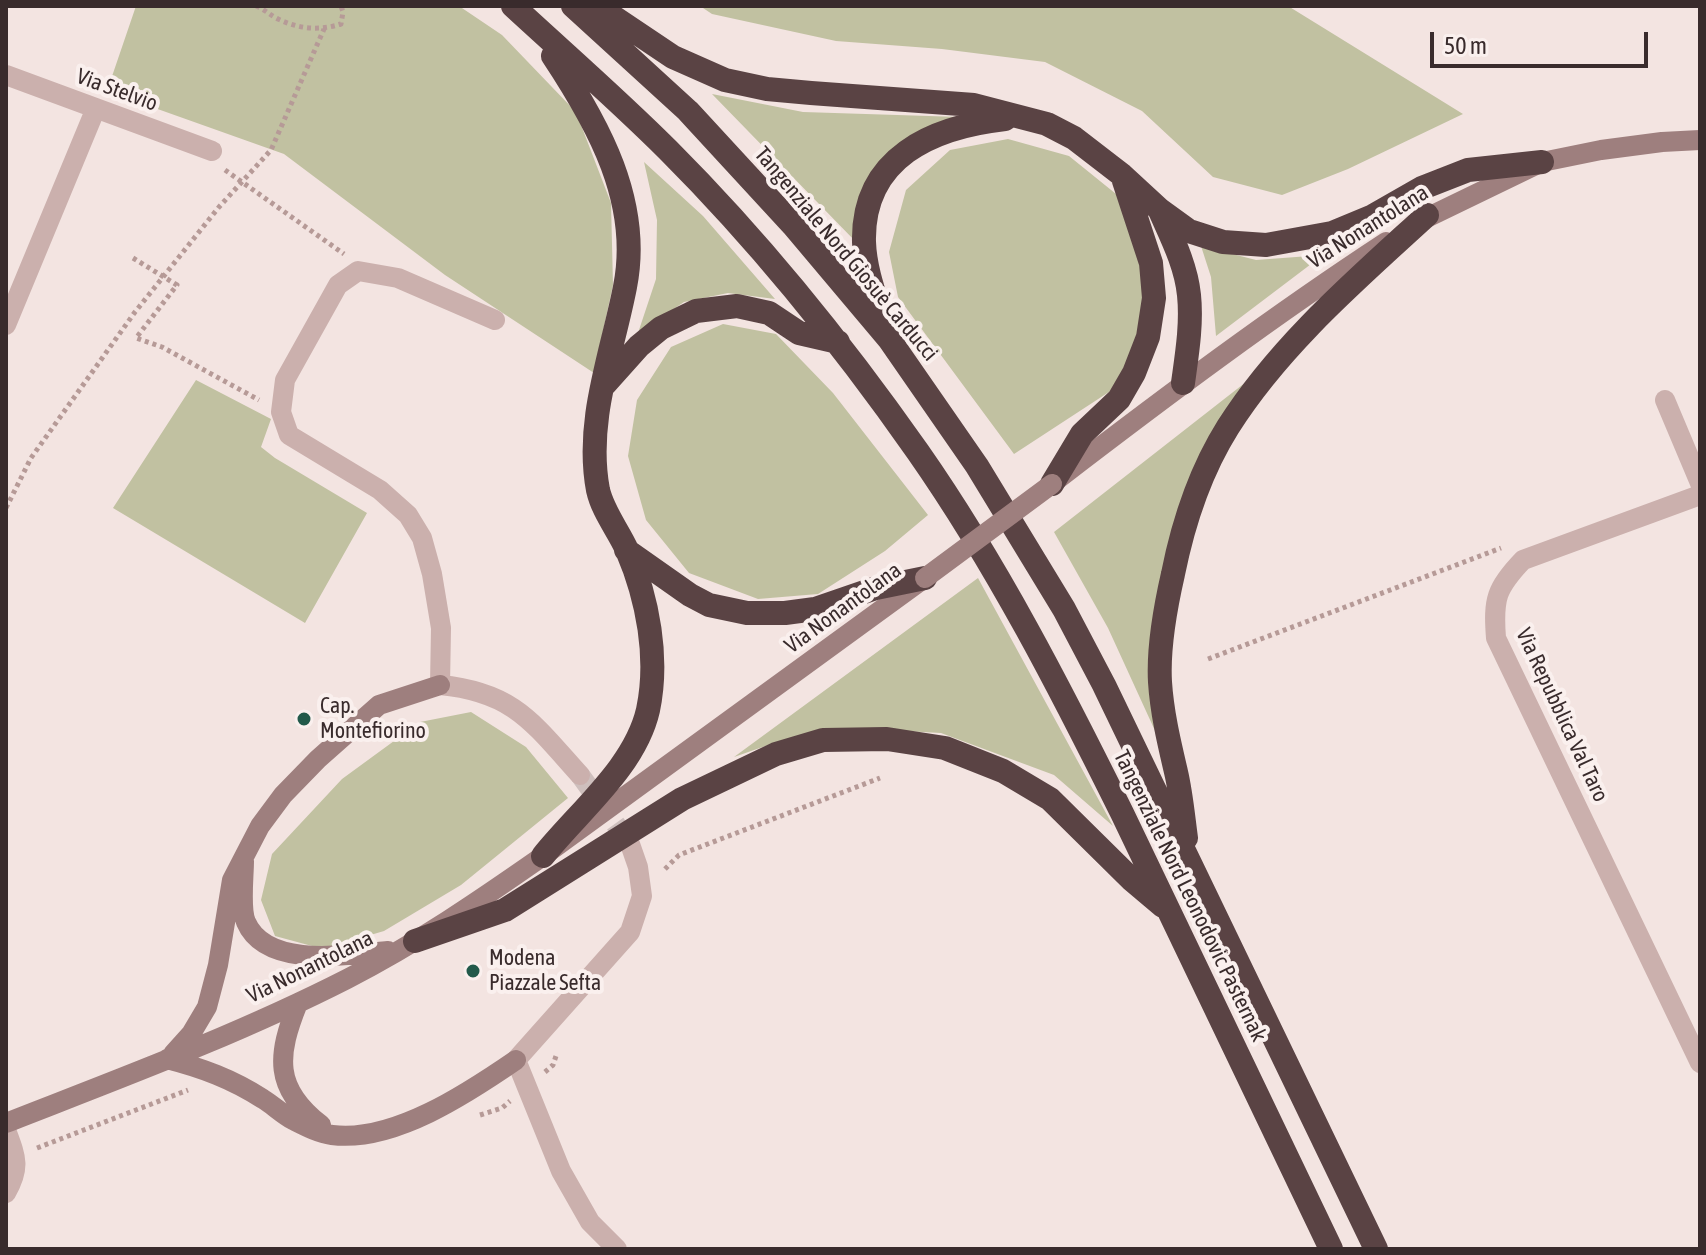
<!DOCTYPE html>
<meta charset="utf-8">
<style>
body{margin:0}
#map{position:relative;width:1706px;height:1255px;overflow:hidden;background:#f3e4e1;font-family:"Asap Condensed",sans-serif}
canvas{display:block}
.frame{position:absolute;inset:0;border:8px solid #392b2c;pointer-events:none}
.scale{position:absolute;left:1430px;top:32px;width:218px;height:36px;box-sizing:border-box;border:4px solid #392b2c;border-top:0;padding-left:10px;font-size:24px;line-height:28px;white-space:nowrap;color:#392b2c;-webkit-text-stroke:6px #faf0ee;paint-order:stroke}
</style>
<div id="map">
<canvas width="1706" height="1255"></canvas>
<div class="frame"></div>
<div class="scale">50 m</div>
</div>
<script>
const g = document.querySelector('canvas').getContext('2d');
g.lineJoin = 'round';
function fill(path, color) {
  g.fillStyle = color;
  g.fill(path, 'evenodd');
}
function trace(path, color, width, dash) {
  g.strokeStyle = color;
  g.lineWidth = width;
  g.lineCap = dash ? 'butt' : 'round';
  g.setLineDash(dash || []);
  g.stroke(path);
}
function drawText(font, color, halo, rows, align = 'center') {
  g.font = font + ' "Asap Condensed",sans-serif';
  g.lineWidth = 8;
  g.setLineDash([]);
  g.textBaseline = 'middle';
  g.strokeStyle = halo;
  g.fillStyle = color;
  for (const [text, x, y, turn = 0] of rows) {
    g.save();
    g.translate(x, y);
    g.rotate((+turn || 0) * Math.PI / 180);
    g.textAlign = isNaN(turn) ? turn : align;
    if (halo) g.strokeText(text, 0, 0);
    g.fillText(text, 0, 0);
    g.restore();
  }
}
const green = new Path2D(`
 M 136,6 L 459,6 L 502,35 L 576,112 L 611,203 L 613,285 L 594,373 L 445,275 L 284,154 L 107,91 Z
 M 700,6 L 1288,6 L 1463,114 L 1348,169 L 1282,195 L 1213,177 L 1142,111 L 1045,62 L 942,49 L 836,41 L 712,14 Z
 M 712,94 L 803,112 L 960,117 L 922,131 L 856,242 Z
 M 1008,139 L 1069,156 L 1121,198 L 1143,256 L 1146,303 L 1137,343 L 1112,390 L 1014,454 L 898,297 L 889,252 L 906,190 L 950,150 Z
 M 644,162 L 703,216 L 775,299 L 728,293 L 684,302 L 638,333 L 656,279 L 657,220 Z
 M 1201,246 L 1256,260 L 1323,255 L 1216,336 L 1211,277 Z
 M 723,324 L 776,334 L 833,393 L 928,515 L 885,551 L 818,594 L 758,599 L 689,573 L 646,520 L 628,456 L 637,400 L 671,347 Z
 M 1269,364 L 1172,550 L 1162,746 L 1108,628 L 1054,532 Z
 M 196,380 L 271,419 L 261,447 L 275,458 L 367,513 L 305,623 L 113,508 Z
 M 978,578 L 1113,826 L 1054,775 L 941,733 L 849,728 L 777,742 L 734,757 Z
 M 471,712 L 526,747 L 568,798 L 461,885 L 384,931 L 323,949 L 275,936 L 261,900 L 272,854 L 342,779 L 420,722 Z`);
const streetTunnel = new Path2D(`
 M 580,775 L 630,844`);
const path = new Path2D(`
 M 256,6 C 264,9 270,15 278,19 C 299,29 319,31 341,24 L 343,12 L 341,6
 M 225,170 L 344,254
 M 133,258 L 177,285 L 136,338 L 162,347 L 259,400
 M 6,508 L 31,458 L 135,312 L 219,207 L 271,150 L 324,29
 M 1208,659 L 1501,548
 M 665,869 L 679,855 L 880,778
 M 545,1072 L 553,1065 L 557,1053
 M 480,1115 L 502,1108 L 510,1101
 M 37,1148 L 188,1090`);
const street = new Path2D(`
 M 6,75 L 212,151
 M 495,320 L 398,278 L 358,271 L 338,285 L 285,380 L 281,412 L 289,435 L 380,490 L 408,515 L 422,538 L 432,574 L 441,628 L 440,685 C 514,692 533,723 580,775
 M 6,325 L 96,108
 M 1665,400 L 1700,483
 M 1700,495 L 1523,560 C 1496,588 1493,599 1496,638 L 1700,1063
 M 6,1130 C 16,1157 21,1167 6,1193
 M 617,1249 L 590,1222 L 561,1171 L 516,1060 L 630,932 L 642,896 L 638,867 L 630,844`);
const secondary = new Path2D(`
 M 1416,223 L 1542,162 L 1601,150 L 1662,142 L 1700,140
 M 1058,479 C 1165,397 1273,316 1386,242
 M 244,861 C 244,876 240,909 246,922 C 266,969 348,955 388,951
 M 298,1003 C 277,1055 273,1088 321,1125
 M 173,1054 L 191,1034 L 207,1007 L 218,965 L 232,880 L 260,826 L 283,795 L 318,759 L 379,705 L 440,685
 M 167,1059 C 202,1068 232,1079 263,1099 C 273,1105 282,1114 293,1120 C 305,1126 318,1133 332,1135 C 393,1143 468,1093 516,1060
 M 6,1123 C 121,1078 237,1035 347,979 C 416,944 480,900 543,856 L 922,580`);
const highway = new Path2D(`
 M 513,6 C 565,54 618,100 668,150 C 760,242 843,345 918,452 C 997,565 1061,690 1122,813 C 1193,958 1261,1104 1331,1249
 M 573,6 L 688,111 L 793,225 L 889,339 L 977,466 L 1064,609 L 1104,685 L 1376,1249
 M 597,6 L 673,57 L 725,80 L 767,89 L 811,93 L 974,105 L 1047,124 L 1074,138 L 1122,175 L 1160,210 L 1189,231 L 1223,242 L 1266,245 L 1332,233 L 1373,216 L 1422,188 L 1468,170 L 1542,162
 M 1160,211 C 1172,238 1186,265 1189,295 C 1192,324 1187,354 1183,383
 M 884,325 C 876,298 865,271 864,242 C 862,157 933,127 1005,119
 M 605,384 L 639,346 L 661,328 L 696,311 L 737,306 L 769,313 L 799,333 L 838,342
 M 1052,484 L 1082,434 L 1119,399 L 1134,373 L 1148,337 L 1154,298 L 1151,263 L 1124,181
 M 626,550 L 690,595 L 709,605 L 747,613 L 785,613 L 815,609 L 876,588 L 925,578
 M 1186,838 C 1183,816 1181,793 1176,772 C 1169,742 1162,713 1160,682 C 1158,647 1165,609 1173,574 C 1183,524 1201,470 1228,427 C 1280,345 1356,280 1427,215
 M 543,856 C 579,811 635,767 648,710 C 659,658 648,599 627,550 C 618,530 603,512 598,490 C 585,421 612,354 625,287 C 642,202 598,124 553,56
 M 415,941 L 505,910 L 682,799 L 776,754 L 823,740 L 887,739 L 945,748 L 1003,771 L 1050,799 L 1131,879 L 1163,906`);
const secondaryBridge = new Path2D(`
 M 925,578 L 1052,484`);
const markers = [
 [304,719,8,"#22594a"],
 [473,971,8,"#22594a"]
];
const streetNames = [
 ["Via Stelvio",117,90,20],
 ["Via Nonantolana",1368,227,-32],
 ["Tangenziale Nord Giosuè Carducci",846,254,50],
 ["Via Nonantolana",843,608,-36],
 ["Via Repubblica Val Taro",1562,715,65],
 ["Tangenziale Nord Leonodovic Pasternak",1190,896,64],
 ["Via Nonantolana",310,967,-26]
];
const poiNames = [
 ["Cap.",320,706],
 ["Montefiorino",320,731],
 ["Modena",489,958],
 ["Piazzale Sefta",489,983]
];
fill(green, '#c1c1a1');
trace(streetTunnel, '#cebfbd', 20, [20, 10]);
trace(path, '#b69a97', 5, [4, 4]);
trace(street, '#cbb0ad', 20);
trace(secondary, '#9e7f7e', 20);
trace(highway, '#5a4344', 24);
trace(secondaryBridge, '#9e7f7e', 20);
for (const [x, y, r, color] of markers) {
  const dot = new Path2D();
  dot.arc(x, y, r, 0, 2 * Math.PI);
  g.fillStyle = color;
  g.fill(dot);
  trace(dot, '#faf0ee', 3);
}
drawText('22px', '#392b2c', '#faf0ee', streetNames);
drawText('22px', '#392b2c', '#faf0ee', poiNames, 'left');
</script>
